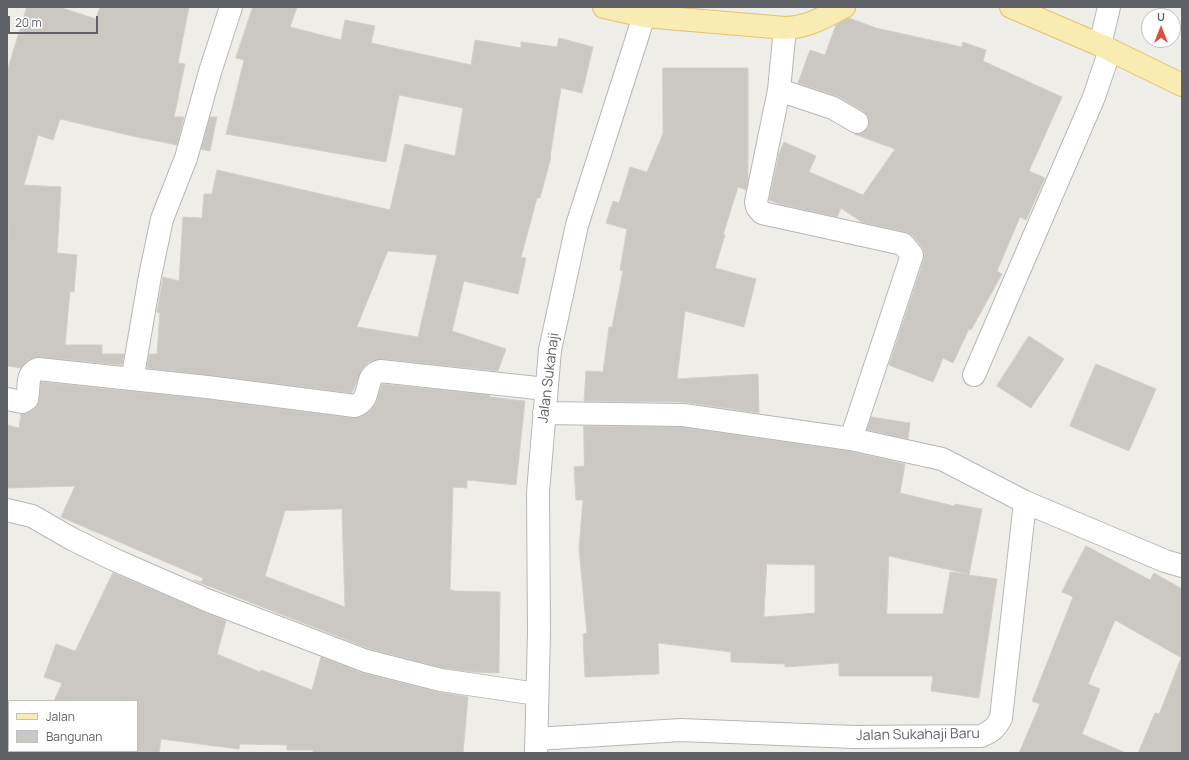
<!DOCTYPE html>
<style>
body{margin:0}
#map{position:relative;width:1189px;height:760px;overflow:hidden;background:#efede7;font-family:Manrope,sans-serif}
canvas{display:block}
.frame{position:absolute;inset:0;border:8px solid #5e6266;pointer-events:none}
.legend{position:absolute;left:8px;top:700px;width:130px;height:52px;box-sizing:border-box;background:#fff;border:1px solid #bfc0c2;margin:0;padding:5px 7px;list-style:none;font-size:12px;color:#5e6266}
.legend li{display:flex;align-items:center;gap:8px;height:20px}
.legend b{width:20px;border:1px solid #bfc0c2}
.north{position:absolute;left:1141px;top:8px;width:40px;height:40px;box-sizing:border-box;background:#fff;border:1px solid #bfc0c2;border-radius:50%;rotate:0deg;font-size:11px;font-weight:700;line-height:16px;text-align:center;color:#5e6266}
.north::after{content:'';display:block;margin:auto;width:14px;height:18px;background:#da4d42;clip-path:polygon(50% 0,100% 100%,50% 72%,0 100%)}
.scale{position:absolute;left:8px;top:16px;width:90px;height:18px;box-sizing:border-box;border:2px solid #5e6266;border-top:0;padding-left:5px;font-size:12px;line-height:14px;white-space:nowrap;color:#5e6266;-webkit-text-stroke:3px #fff;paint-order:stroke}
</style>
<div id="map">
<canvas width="1189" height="760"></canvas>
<div class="frame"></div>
<ul class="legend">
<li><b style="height:5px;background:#f8ecb3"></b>Jalan</li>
<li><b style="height:11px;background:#cbc8c4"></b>Bangunan</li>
</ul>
<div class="north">U</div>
<div class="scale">20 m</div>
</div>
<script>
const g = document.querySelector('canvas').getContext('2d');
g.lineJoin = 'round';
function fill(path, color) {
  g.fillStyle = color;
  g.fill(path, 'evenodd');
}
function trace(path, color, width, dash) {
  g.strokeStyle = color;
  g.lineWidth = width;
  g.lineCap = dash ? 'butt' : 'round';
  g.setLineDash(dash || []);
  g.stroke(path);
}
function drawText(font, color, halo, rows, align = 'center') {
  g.font = font + ' Manrope,sans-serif';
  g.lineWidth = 4;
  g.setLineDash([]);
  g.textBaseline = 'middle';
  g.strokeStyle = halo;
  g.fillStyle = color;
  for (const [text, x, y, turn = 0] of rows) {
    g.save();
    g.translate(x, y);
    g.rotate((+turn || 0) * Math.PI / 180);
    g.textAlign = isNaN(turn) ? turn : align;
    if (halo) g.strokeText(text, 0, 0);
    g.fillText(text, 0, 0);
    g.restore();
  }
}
const building = new Path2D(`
 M 27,7 L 59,7 L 96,19 L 100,7 L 189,7 L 178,63 L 185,64 L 174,117 L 184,117 L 177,145 L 137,137 L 60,119 L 53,140 L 38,135 L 24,185 L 61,187 L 57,253 L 77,255 L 74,292 L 70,291 L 65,345 L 102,345 L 102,354 L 124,354 L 122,365 L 39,357 L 28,360 L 21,368 L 7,366 L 8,219 L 7,219 L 7,72 Z
 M 253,7 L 297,7 L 290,27 L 341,40 L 345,20 L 375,26 L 371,43 L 471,65 L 475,40 L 521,48 L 521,42 L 557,47 L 559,38 L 593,47 L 582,93 L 561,88 L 550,157 L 551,157 L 540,198 L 537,198 L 521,257 L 526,258 L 518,294 L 464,281 L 452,331 L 506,349 L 498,371 L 381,359 L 369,362 L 362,369 L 352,393 L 147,368 L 149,354 L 157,354 L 160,313 L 157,312 L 163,277 L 179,281 L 183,217 L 202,218 L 204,194 L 212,194 L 217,170 L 390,210 L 405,144 L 455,156 L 463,108 L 399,95 L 386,162 L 226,134 L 244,60 L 236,58 ZM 388,251 L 437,255 L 418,337 L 357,327 Z
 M 849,18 L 876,28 L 962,47 L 963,42 L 986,50 L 983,61 L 1062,97 L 1029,171 L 1045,178 L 1026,220 L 1020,217 L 997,271 L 1002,274 L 971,330 L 969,329 L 953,363 L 943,358 L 933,382 L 889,365 L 924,259 L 924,252 L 922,247 L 913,236 L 906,232 L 863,223 L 841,208 L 837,217 L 779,204 L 769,200 L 779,154 L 784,142 L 816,156 L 809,172 L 863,195 L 895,149 L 854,134 L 863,133 L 868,128 L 869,122 L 868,116 L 863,111 L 837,96 L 798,83 L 810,50 L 825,55 L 836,25 Z
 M 663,68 L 748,68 L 748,181 L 746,190 L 738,187 L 723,235 L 725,235 L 715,268 L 756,279 L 744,327 L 685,311 L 677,379 L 758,374 L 759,413 L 683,402 L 584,401 L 586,371 L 603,372 L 609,327 L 612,327 L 623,271 L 620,270 L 627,229 L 606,223 L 613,201 L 619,203 L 630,167 L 647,172 L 663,134 Z
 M 210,117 L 217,117 L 210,151 L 201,149 Z
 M 1029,336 L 1064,359 L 1031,408 L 997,386 Z
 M 1096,364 L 1156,389 L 1129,451 L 1070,426 Z
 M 41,382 L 206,399 L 353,418 L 361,417 L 370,411 L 376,403 L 382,384 L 490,395 L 489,397 L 525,401 L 516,485 L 467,480 L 467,488 L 453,487 L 450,590 L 453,590 L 453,591 L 500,592 L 499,673 L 474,672 L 443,668 L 370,649 L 193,580 L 202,582 L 203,578 L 61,517 L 75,486 L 7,488 L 7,425 L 19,428 L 21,414 L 28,413 L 37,406 L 39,401 ZM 342,509 L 345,607 L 265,576 L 285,511 Z
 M 871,417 L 910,423 L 908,439 L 867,430 Z
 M 584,426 L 682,427 L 849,451 L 905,464 L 900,493 L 954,506 L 955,504 L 982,509 L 969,575 L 997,579 L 979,698 L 931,691 L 933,676 L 839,676 L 839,663 L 785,667 L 785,664 L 731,662 L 731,652 L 658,643 L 659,674 L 585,677 L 583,634 L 587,633 L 579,549 L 583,500 L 576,500 L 574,467 L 584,466 ZM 889,556 L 968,574 L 950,572 L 943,614 L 887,614 ZM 767,564 L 815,565 L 815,613 L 764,617 Z
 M 1086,546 L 1150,580 L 1154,573 L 1182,589 L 1182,658 L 1115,620 L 1088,684 L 1100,689 L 1082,734 L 1126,753 L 1019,753 L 1040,704 L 1032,701 L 1073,597 L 1062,592 Z
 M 113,573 L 226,621 L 217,654 L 260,672 L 261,670 L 312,690 L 321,657 L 363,673 L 438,692 L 468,697 L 463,753 L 330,753 L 313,752 L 313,750 L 287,750 L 287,745 L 240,744 L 239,749 L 161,739 L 159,753 L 137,753 L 137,701 L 54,701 L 62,683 L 44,677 L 56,644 L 75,651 Z
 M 1181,659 L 1182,659 L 1182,753 L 1138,753 L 1155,713 L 1159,714 Z`);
const minor = new Path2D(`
 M 785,28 L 779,90 L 756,202 L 757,207 L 762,213 L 903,244 L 912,255 L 851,439
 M 1100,45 L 1109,7
 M 779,90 L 833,108 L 857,122
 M 133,375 L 150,276 L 162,219 L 186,158 L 210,72 L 231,7
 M 974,375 L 1094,97 L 1110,50
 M 7,399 L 22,402 L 27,399 C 30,387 25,374 38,369 L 207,387 L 355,406 C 374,399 362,376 380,371 L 546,389
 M 544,413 L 683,415 L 851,439 L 942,459 L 1025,502 L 1165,561 L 1182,566
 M 7,510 L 32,516 L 72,539 L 115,560 L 209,601 L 366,661 L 441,680 L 537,694
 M 536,739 L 681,730 L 854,737 L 981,736 C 991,732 996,728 1001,718 L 1025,502
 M 536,753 L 539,632 L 538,492 L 550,350 L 577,225 L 644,16`);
const major = new Path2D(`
 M 604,7 L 644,16 L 785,28 C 809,27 822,18 844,7
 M 1011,7 L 1100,45 L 1182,85`);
const streetNames = [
 ["Jalan Sukahaji",549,378,-83],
 ["Jalan Sukahaji Baru",918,735,-1]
];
fill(building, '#cbc8c4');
trace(building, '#d3cfc6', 1);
trace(minor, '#b4b7ba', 24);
trace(major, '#e5c26a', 24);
trace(minor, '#fff', 22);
trace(major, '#f8ecb3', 22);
drawText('14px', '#5e6266', '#fff', streetNames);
</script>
